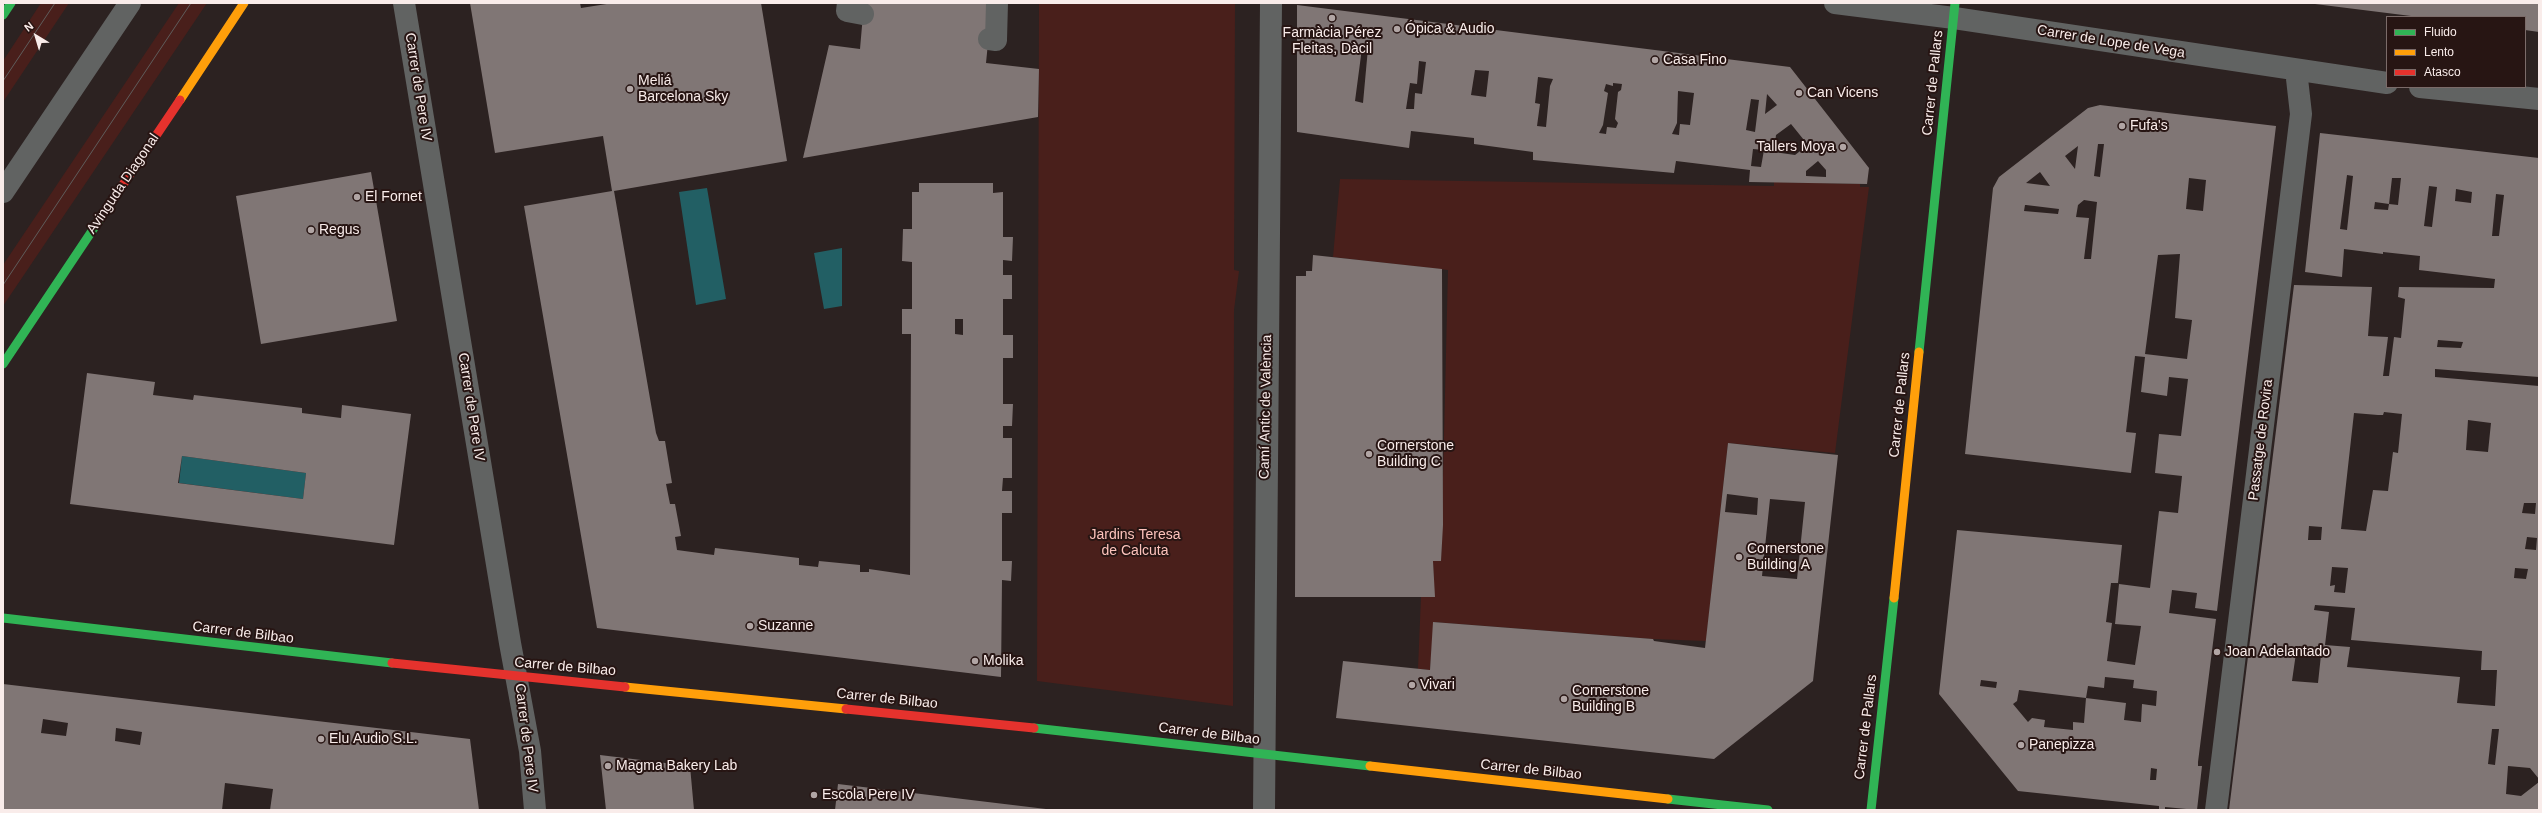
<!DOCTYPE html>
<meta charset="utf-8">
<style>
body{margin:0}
#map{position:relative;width:2542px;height:813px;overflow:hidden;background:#2c2221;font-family:Helvetica,sans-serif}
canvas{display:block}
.frame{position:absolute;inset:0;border:4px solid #f9ecea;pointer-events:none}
.legend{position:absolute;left:2386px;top:16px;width:140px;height:72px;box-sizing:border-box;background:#271513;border:1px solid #7b6b69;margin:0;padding:5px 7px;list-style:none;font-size:12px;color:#f9ecea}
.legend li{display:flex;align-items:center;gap:8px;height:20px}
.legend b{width:20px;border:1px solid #7b6b69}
.north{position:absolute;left:16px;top:16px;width:40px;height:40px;-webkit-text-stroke:3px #271513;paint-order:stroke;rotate:322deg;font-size:11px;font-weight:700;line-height:16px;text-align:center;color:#f9ecea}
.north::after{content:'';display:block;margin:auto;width:14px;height:18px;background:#f9ecea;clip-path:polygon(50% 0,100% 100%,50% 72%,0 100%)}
</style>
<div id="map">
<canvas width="2542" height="813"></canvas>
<div class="frame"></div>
<ul class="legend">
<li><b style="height:5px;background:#30b455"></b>Fluido</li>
<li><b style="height:5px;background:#ff9f0a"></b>Lento</li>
<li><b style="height:5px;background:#e5322d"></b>Atasco</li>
</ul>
<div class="north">N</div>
</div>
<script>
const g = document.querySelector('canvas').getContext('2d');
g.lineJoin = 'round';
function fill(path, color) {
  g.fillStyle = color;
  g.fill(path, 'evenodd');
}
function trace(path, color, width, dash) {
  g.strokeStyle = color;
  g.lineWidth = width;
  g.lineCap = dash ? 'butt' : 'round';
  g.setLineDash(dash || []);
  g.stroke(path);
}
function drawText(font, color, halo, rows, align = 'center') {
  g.font = font + ' Helvetica,sans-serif';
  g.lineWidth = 4;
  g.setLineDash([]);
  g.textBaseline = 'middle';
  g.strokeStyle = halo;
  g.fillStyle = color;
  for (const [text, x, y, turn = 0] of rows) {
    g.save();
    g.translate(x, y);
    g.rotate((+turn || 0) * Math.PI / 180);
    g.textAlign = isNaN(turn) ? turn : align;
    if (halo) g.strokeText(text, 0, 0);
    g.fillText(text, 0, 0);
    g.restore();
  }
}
const green = new Path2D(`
 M 41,3 L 69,3 L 3,102 L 3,61 Z
 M 179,3 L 207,3 L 3,306 L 3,265 Z
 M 1039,3 L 1235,3 L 1234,270 L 1239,271 L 1234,310 L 1233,706 L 1037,681 Z
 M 1340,179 L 1774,186 L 1774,182 L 1860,184 L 1860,187 L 1869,187 L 1835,453 L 1728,443 L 1706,641 L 1653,639 L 1434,622 L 1430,670 L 1418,669 L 1421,597 L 1434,597 L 1433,561 L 1441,561 L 1448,270 L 1333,257 Z`);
const water = new Path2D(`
 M 707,188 L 726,299 L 696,305 L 679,192 Z
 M 842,248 L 842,306 L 824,309 L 814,253 Z
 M 182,456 L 306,473 L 303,499 L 179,483 Z`);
const building = new Path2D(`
 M 470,3 L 580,3 L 581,8 L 613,3 L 761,3 L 787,161 L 614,191 L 656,433 L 659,441 L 665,441 L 672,483 L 666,484 L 670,504 L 675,504 L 681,536 L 675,537 L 677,550 L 714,555 L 715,548 L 799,558 L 799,565 L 818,567 L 819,561 L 860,565 L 860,572 L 869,572 L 869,569 L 910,575 L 911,334 L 902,334 L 902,309 L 912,309 L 912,262 L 902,261 L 903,229 L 912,229 L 912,192 L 919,192 L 919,183 L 993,183 L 993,193 L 1003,192 L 1003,237 L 1013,237 L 1012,261 L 1003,260 L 1003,275 L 1012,275 L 1012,299 L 1003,299 L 1003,335 L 1013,335 L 1013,358 L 1003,358 L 1003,404 L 1013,404 L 1012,426 L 1003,426 L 1003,438 L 1012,438 L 1012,478 L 1003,478 L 1002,491 L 1012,491 L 1012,513 L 1002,513 L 1002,561 L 1012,561 L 1011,581 L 1002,580 L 1001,677 L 597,628 L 524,206 L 612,191 L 603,136 L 495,153 ZM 955,319 L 963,319 L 963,335 L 955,334 Z
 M 864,3 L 992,3 L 986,63 L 1039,69 L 1038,117 L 803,158 L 829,45 L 860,49 Z
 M 2307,3 L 2539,3 L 2539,32 L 2525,30 L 2525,17 L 2419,17 Z
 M 1297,5 L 1790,67 L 1869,168 L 1867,184 L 1749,182 L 1750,170 L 1676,161 L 1674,173 L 1533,160 L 1533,152 L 1474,144 L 1474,138 L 1411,131 L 1409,148 L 1297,132 ZM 1362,48 L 1368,48 L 1363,103 L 1355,101 ZM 1419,61 L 1426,62 L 1422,94 L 1415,93 L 1414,109 L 1406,109 L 1410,83 L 1417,84 ZM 1475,70 L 1489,71 L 1486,97 L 1471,95 ZM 1538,77 L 1553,79 L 1550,86 L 1546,127 L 1537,126 L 1540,104 L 1535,103 ZM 1613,83 L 1622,84 L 1621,90 L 1618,92 L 1615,119 L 1618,123 L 1616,128 L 1607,127 L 1606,134 L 1599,133 L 1603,125 L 1608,93 L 1604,91 L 1606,84 L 1613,86 ZM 1678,91 L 1694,93 L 1690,125 L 1680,124 L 1679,135 L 1672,134 L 1677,123 ZM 1767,94 L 1777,105 L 1765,114 ZM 1751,99 L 1759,100 L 1755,132 L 1746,130 ZM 1791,124 L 1808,145 L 1795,155 L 1774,152 L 1776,135 ZM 1753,149 L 1764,150 L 1761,167 L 1751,166 ZM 1818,161 L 1826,170 L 1826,177 L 1806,176 L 1806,171 Z
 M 2100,105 L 2276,126 L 2217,611 L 2195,608 L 2197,593 L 2172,590 L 2169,613 L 2216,619 L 2198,762 L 2198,766 L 2202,766 L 2197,810 L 2165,807 L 2165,810 L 2159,810 L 2159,806 L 2018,791 L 1939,694 L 1957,530 L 2122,545 L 2118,583 L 2111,583 L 2106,622 L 2112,623 L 2107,661 L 2135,665 L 2141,626 L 2115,624 L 2119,584 L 2150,588 L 2159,511 L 2178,513 L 2182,476 L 2155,473 L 2159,434 L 2181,436 L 2188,379 L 2169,377 L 2167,396 L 2141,392 L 2145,357 L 2135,356 L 2126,432 L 2136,433 L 2131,473 L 1965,454 L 1993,188 L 1999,177 L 2088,108 ZM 2098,144 L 2104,144 L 2100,177 L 2094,176 ZM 2078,146 L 2075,169 L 2065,156 ZM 2040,172 L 2050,186 L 2026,183 ZM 2189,178 L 2206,180 L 2203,211 L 2186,209 ZM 2084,200 L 2097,202 L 2091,259 L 2084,259 L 2089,218 L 2076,217 L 2078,205 ZM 2025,205 L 2026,205 L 2059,209 L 2058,214 L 2024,211 ZM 2180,254 L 2175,318 L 2192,320 L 2187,359 L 2145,354 L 2158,255 ZM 2105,677 L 2134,680 L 2133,688 L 2157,691 L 2156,706 L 2142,704 L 2141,722 L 2124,720 L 2126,703 L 2086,698 L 2084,723 L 2073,722 L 2073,730 L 2044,727 L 2045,720 L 2032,718 L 2028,722 L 2013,704 L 2017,701 L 2019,690 L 2086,698 L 2088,686 L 2104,688 ZM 1981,680 L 1997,682 L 1996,688 L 1980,686 ZM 2151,768 L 2157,769 L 2156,780 L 2150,780 Z
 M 2320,133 L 2539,158 L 2539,377 L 2435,369 L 2435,377 L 2539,386 L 2539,779 L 2530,768 L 2508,766 L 2506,794 L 2521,796 L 2539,782 L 2539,810 L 2229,810 L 2294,285 L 2372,287 L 2368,336 L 2388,337 L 2383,376 L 2389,376 L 2394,337 L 2401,338 L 2405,299 L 2398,297 L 2399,287 L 2494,288 L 2495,279 L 2419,270 L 2420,256 L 2383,252 L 2383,254 L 2344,249 L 2342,277 L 2305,272 ZM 2347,175 L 2353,176 L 2347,230 L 2340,229 ZM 2392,178 L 2401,178 L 2398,205 L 2389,204 L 2388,210 L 2374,209 L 2375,202 L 2389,204 ZM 2429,186 L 2437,187 L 2432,227 L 2424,226 ZM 2456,189 L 2472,192 L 2471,203 L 2455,201 ZM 2496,194 L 2504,195 L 2499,236 L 2492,236 ZM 2438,340 L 2463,342 L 2461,348 L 2437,347 ZM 2384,412 L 2402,414 L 2398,453 L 2393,452 L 2388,491 L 2373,490 L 2366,531 L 2341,529 L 2354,413 L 2378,415 L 2383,415 ZM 2468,420 L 2491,423 L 2488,452 L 2466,450 ZM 2524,503 L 2536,503 L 2535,514 L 2522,513 ZM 2309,526 L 2322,527 L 2321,540 L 2308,540 ZM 2527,537 L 2537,538 L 2536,550 L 2525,549 ZM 2332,567 L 2348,568 L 2345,593 L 2334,592 L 2335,585 L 2330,586 ZM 2515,568 L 2528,569 L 2526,579 L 2514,578 ZM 2315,605 L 2355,608 L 2351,640 L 2482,651 L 2481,670 L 2497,670 L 2495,706 L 2457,703 L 2460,677 L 2347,667 L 2350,647 L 2325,645 L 2329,612 L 2314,610 ZM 2296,653 L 2321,655 L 2318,683 L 2292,681 ZM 2492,729 L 2499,729 L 2495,765 L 2488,764 Z
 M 371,172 L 397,321 L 261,344 L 236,196 Z
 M 1313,255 L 1442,269 L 1443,525 L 1441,561 L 1433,561 L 1435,597 L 1295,597 L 1296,276 L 1306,276 L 1306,271 L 1312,271 Z
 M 87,373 L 155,382 L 153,395 L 193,400 L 194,395 L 302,408 L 302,413 L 341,418 L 342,405 L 411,414 L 394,545 L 70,504 ZM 182,456 L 306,473 L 303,499 L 178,483 Z
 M 1728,443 L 1838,455 L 1813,681 L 1714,759 L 1336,718 L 1343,661 L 1430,670 L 1433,622 L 1653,639 L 1654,641 L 1705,648 ZM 1727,494 L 1758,498 L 1757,515 L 1725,512 ZM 1770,499 L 1805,502 L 1797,579 L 1762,576 Z
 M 3,684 L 470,739 L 479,810 L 270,810 L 273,789 L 225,783 L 222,810 L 3,810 ZM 43,719 L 68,723 L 66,736 L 41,733 ZM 116,728 L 142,732 L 140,745 L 115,741 Z
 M 600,755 L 690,766 L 694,810 L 606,810 Z
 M 838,784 L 1046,809 L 1046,810 L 835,810 Z`);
const lane = new Path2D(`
 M 848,3 L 847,11 L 863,14
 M 989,39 L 996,40 L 997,3`);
const street = new Path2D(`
 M 404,3 L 510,643 L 530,751 L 535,810
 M 1835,3 L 1954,18 L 2387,83
 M 2420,87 L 2539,99
 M 3,192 L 130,3
 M 1264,810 L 1271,3
 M 2216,810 L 2301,114 L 2296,70`);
const fast = new Path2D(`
 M 3,15 L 11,3
 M 1919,352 L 1955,3
 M 3,364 L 108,207
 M 3,618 L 392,663
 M 1034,728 L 1370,766
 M 1668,799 L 1768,810
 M 1871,810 L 1894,598`);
const slow = new Path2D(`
 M 180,100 L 244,3
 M 1894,598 L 1919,352
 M 625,687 L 846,709
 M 1370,766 L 1668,799`);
const jam = new Path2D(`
 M 108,207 L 180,100
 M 392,663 L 625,687
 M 846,709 L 1034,728`);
const tram = new Path2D(`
 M 3,81 L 55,3
 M 3,285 L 191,3`);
const markers = [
 [1332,18,4,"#b1a5a4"],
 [1397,29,4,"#b1a5a4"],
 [1655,60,4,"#b1a5a4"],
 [630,89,4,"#b1a5a4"],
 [1799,93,4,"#b1a5a4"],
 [2122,126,4,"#b1a5a4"],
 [1843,147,4,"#b1a5a4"],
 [357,197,4,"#b1a5a4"],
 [311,230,4,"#b1a5a4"],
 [1369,454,4,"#b1a5a4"],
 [1739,557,4,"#b1a5a4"],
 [750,626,4,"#b1a5a4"],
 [2217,652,4,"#b1a5a4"],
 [975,661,4,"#b1a5a4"],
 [1412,685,4,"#b1a5a4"],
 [1564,699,4,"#b1a5a4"],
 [321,739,4,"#b1a5a4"],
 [2021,745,4,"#b1a5a4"],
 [608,766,4,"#b1a5a4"],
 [814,795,4,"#b1a5a4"]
];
const poiNames = [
 ["Ópica & Audio",1405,29],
 ["Farmàcia Pérez",1332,33,"center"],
 ["Fleitas, Dàcil",1332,49,"center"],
 ["Casa Fino",1663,60],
 ["Meliá",638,81],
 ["Barcelona Sky",638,97],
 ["Can Vicens",1807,93],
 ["Fufa's",2130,126],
 ["Tallers Moya",1835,147,"right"],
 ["El Fornet",365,197],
 ["Regus",319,230],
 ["Cornerstone",1377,446],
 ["Building C",1377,462],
 ["Cornerstone",1747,549],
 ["Building A",1747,565],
 ["Suzanne",758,626],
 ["Joan Adelantado",2225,652],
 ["Molika",983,661],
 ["Vivari",1420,685],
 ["Cornerstone",1572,691],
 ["Building B",1572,707],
 ["Elu Audio S.L.",329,739],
 ["Panepizza",2029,745],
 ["Magma Bakery Lab",616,766],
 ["Escola Pere IV",822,795]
];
const streetNames = [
 ["Carrer de Lope de Vega",2111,42,9],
 ["Carrer de Pallars",1933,83,-84],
 ["Carrer de Pere IV",418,87,81],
 ["Avinguda Diagonal",123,184,-56],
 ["Carrer de Pallars",1900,405,-84],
 ["Carrer de Pere IV",471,407,81],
 ["Camí Antic de València",1266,407,-89],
 ["Passatge de Rovira",2261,440,-83],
 ["Carrer de Bilbao",243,633,7],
 ["Carrer de Bilbao",565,667,5],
 ["Carrer de Bilbao",887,699,6],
 ["Carrer de Pallars",1866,727,-83],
 ["Carrer de Bilbao",1209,734,7],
 ["Carrer de Pere IV",526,738,83],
 ["Carrer de Bilbao",1531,770,6]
];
const parkNames = [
 ["Jardins Teresa",1135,535],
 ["de Calcuta",1135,551]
];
fill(green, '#491f1b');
fill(water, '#225f64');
fill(building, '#807675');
trace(lane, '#616362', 22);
trace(street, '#616362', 22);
trace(fast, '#30b455', 9);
trace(slow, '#ff9f0a', 9);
trace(jam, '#e5322d', 9);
trace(tram, '#5f5d5c', 1);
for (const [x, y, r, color] of markers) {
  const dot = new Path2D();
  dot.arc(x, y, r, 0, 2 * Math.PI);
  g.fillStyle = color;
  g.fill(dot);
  trace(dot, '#271513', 1.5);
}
drawText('14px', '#f9ecea', '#271513', poiNames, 'left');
drawText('14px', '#f9ecea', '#271513', streetNames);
drawText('14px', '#fdc3bc', '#271513', parkNames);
</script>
